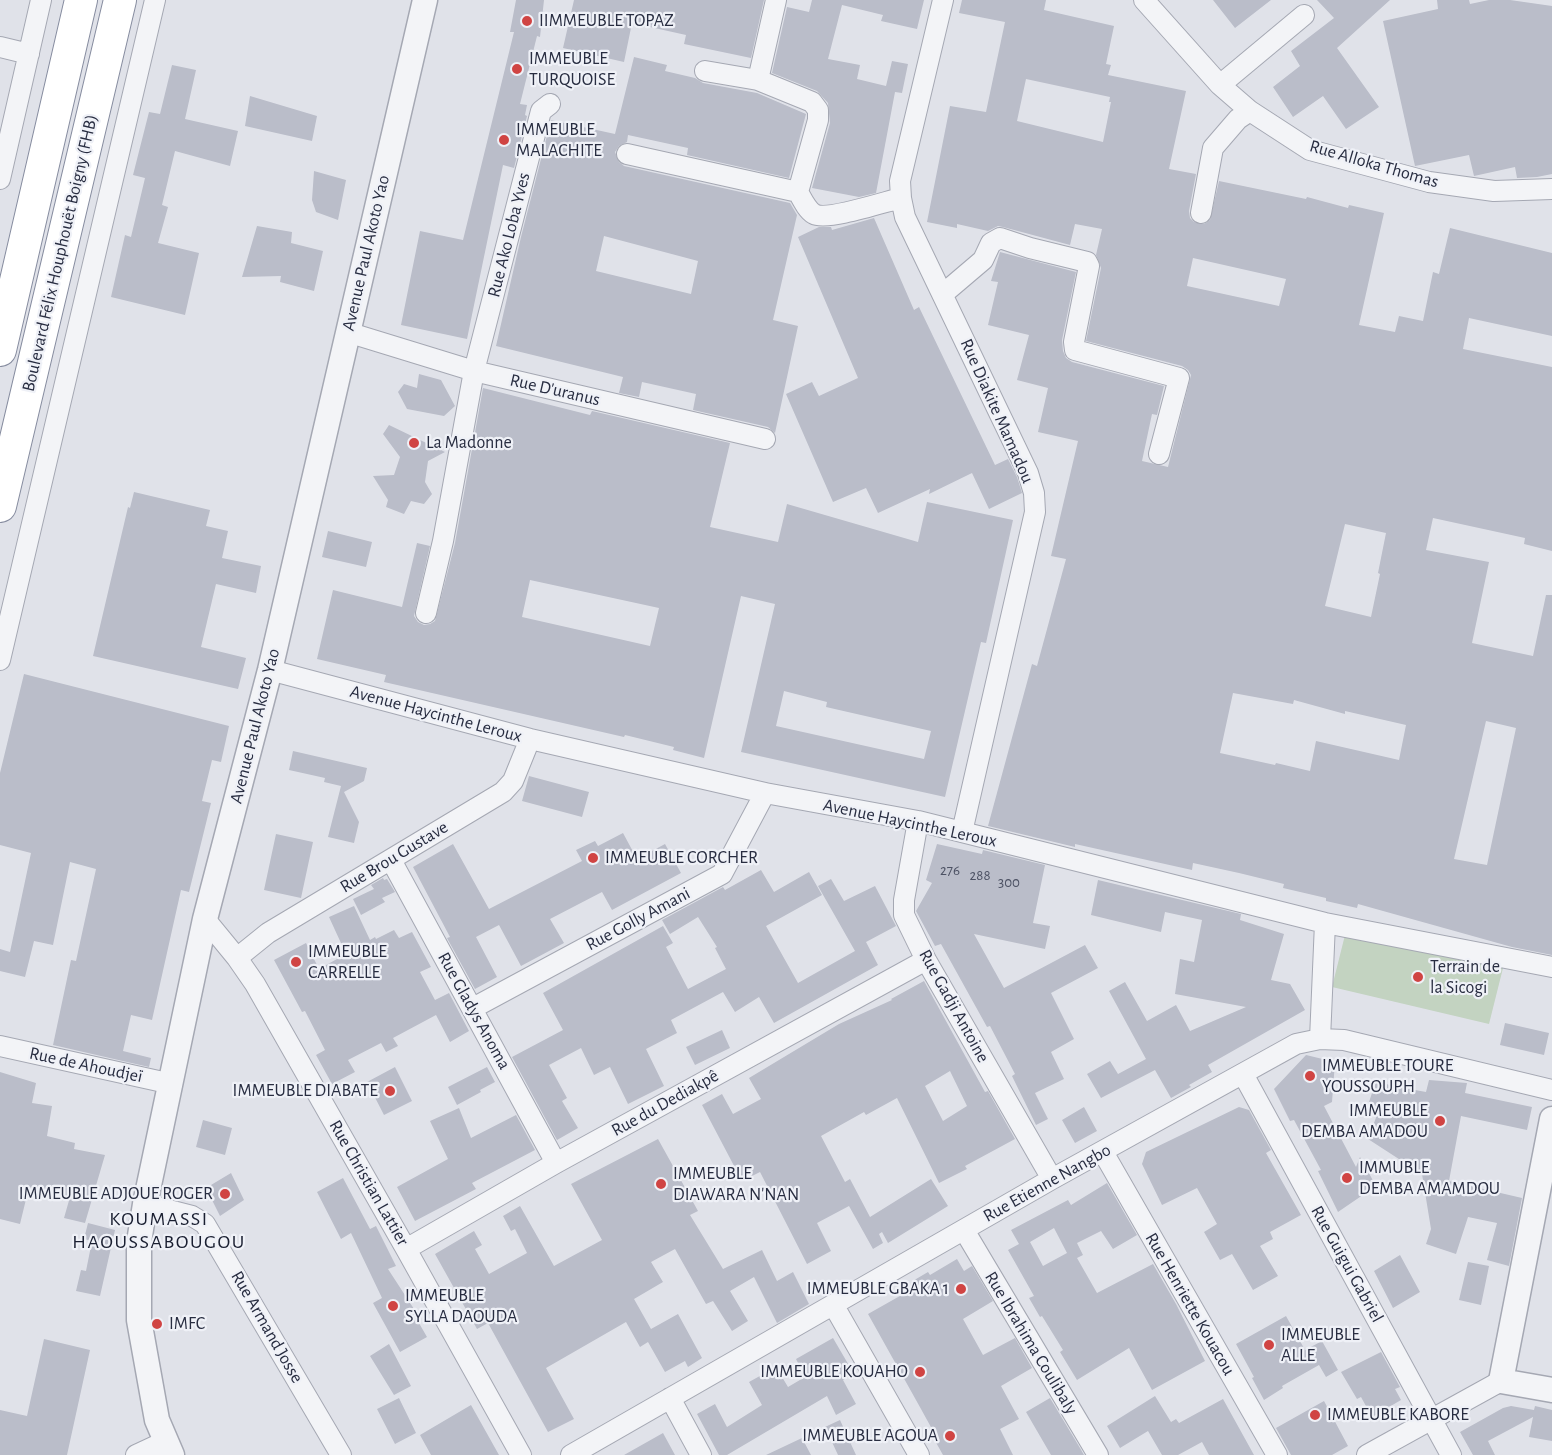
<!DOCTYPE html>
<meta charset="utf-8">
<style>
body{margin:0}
canvas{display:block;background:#e0e2e9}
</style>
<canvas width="1552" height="1455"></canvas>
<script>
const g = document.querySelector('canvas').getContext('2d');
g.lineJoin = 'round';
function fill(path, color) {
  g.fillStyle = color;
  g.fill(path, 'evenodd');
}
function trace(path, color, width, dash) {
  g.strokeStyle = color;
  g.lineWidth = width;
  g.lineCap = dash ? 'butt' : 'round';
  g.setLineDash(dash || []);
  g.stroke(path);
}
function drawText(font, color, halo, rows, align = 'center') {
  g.font = font + ' "Alegreya Sans",sans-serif';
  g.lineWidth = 4.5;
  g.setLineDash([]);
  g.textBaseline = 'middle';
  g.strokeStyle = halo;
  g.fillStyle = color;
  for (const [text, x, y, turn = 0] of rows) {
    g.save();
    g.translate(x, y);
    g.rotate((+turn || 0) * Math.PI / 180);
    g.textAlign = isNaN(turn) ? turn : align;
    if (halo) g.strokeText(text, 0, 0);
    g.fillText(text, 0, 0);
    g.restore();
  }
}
const green = new Path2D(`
 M 1346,931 L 1503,968 L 1489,1024 L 1332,987 Z`);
const building = new Path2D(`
 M 516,0 L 544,0 L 540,37 L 537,36 L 520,104 L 527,105 L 525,115 L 527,116 L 514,168 L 503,165 L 467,339 L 401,325 L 420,231 L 463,240 L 514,32 L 510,32 Z
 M 574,0 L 764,0 L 751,58 L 684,44 L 686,35 L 632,23 L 624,62 L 563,48 Z
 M 812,0 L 924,0 L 917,29 L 881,21 L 883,15 L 842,5 L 828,59 L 860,65 L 857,79 L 886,86 L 892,61 L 908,64 L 902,93 L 895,92 L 876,193 L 859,197 L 812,188 L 830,123 L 828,103 L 817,91 L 772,73 L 787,7 L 809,12 Z
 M 962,0 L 1046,0 L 1044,10 L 1114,26 L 1106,64 L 1111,65 L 1108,75 L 1186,91 L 1169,169 L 1196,174 L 1189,211 L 1190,218 L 1194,222 L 1204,224 L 1210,220 L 1219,181 L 1306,199 L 1307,197 L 1348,208 L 1349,205 L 1384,213 L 1359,325 L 1395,332 L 1399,316 L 1423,321 L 1433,272 L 1439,274 L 1450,228 L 1552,253 L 1552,336 L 1469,318 L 1463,349 L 1552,367 L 1552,551 L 1524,544 L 1525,538 L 1433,518 L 1426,550 L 1489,562 L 1472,643 L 1533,656 L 1546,595 L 1552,595 L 1552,955 L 1512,947 L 1358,904 L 1357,908 L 1326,901 L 1326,898 L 1283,888 L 1284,884 L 1239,873 L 1193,863 L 1192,870 L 1075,844 L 1075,847 L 988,826 L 1032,664 L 1037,666 L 1066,559 L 1051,556 L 1078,441 L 1038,432 L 1048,388 L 1017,380 L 1029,335 L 988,325 L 998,282 L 991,281 L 1000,252 L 1076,272 L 1062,340 L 1063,351 L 1066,358 L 1072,362 L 1164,386 L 1157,415 L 1152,414 L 1142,461 L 1168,467 L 1191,375 L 1188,370 L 1182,366 L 1086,341 L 1101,268 L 1096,255 L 1102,229 L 1075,224 L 1070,245 L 1003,227 L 998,226 L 988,231 L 957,224 L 957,228 L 927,222 L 950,106 L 986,112 L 1005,22 L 959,13 ZM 1026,79 L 1110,97 L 1109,102 L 1111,102 L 1103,142 L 1017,121 ZM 1193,258 L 1286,279 L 1279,306 L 1187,286 ZM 1345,524 L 1386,533 L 1378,573 L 1380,574 L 1371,617 L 1325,606 ZM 1233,693 L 1293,704 L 1294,700 L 1345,714 L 1345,711 L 1406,725 L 1399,760 L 1316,741 L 1310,771 L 1276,763 L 1275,765 L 1220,753 ZM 1486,721 L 1516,728 L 1487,865 L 1454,859 Z
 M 1213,0 L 1271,0 L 1235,28 Z
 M 1317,0 L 1390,0 L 1337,48 L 1379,107 L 1346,129 L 1323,96 L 1293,117 L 1273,87 L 1300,66 L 1291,51 L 1334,18 Z
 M 1437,0 L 1469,0 L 1470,4 L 1489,0 L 1510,0 L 1552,6 L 1552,174 L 1537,177 L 1517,178 L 1515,167 L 1474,176 L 1469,155 L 1415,166 L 1383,21 L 1438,9 Z
 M 634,57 L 667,65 L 665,71 L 695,78 L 703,83 L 757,93 L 806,114 L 789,178 L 687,155 L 688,148 L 628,135 L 627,142 L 619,146 L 615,152 L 619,162 L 624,166 L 790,203 L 797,215 L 773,320 L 798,326 L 775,433 L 768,427 L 693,410 L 696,394 L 642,382 L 639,397 L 619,393 L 623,377 L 496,346 L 521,237 L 551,120 L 615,134 ZM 604,236 L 698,261 L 691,294 L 596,271 Z
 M 172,65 L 196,70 L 185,119 L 238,131 L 230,166 L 175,151 L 162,205 L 168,207 L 158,243 L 199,253 L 185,315 L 111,297 L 125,235 L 131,237 L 145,178 L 133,175 L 149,112 L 160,114 Z
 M 250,96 L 317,116 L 312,141 L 245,126 Z
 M 314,171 L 346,180 L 338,220 L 316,212 L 312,200 Z
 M 874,218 L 914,310 L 919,307 L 995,465 L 1008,459 L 1017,477 L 1022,493 L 989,509 L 972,473 L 929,494 L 930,489 L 878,513 L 866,488 L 833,502 L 786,394 L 812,382 L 819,396 L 858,378 L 798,237 L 819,227 L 831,227 L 832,230 Z
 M 257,226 L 292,232 L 291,243 L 323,251 L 314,291 L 280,282 L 281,276 L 242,277 Z
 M 419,374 L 441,380 L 455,406 L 444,416 L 407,409 L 398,392 L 404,384 L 417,388 Z
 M 483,388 L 590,415 L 592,411 L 730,443 L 710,527 L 778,542 L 787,504 L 918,542 L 927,502 L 1013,520 L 986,643 L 981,642 L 945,797 L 741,752 L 775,604 L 741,596 L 704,758 L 673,750 L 674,747 L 625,735 L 624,737 L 384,682 L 386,675 L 317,659 L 333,590 L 402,607 L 417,543 L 430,546 L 414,616 L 418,622 L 424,625 L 430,624 L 435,621 L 455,543 ZM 530,580 L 659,608 L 650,646 L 522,617 ZM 784,691 L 827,702 L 826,707 L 931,731 L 924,759 L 776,726 Z
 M 389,425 L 445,452 L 428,461 L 425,482 L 432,494 L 424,504 L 411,501 L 404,514 L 386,507 L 388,500 L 373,476 L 394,475 L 400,457 L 383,434 Z
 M 134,492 L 210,510 L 206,526 L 228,531 L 222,558 L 261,566 L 256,593 L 216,584 L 201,647 L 246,658 L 238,689 L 93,656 L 128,507 L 130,508 Z
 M 328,531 L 372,542 L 366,567 L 322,557 Z
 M 24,674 L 229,726 L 221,762 L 212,760 L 202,801 L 211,803 L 189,892 L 181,890 L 152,1020 L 131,1015 L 123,1051 L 151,1058 L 149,1067 L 53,1045 L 71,960 L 76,961 L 96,869 L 70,862 L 53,945 L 34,941 L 25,977 L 0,971 L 0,949 L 10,952 L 31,853 L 0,845 L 0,773 Z
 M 293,751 L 367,768 L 364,781 L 344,792 L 359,822 L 354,843 L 328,837 L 341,786 L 324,782 L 325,778 L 289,770 Z
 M 529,776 L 589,792 L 582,817 L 522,801 Z
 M 623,833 L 637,859 L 665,844 L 681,873 L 612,910 L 602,892 L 550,919 L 564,943 L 521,966 L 499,925 L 476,937 L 497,977 L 475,989 L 447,938 L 450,937 L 413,867 L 453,844 L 489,909 L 582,861 L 576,850 L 595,841 L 598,846 Z
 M 276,834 L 313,842 L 301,898 L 264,890 Z
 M 937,844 L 982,854 L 983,850 L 1045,865 L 1033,923 L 1050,926 L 1045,949 L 974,934 L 1004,988 L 1085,945 L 1098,968 L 1051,993 L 1074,1039 L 1051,1052 L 1064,1079 L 1035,1093 L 1048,1119 L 1036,1125 L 1012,1076 L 1015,1074 L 990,1026 L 987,1027 L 941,944 L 935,946 L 916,911 L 932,883 L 926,880 Z
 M 761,870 L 774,892 L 809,872 L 822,895 L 766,926 L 798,983 L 855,951 L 818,886 L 831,879 L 844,901 L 875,886 L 896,926 L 866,942 L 878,965 L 774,1023 L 759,997 L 735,1012 L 723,992 L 671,1020 L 677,1033 L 646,1049 L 664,1086 L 628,1104 L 610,1067 L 594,1075 L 581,1048 L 549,1065 L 567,1098 L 562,1101 L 578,1128 L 557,1140 L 512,1057 L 563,1030 L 543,993 L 663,926 L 673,943 L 666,947 L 688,989 L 726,969 L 715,948 L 717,947 L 698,917 L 670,934 L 662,920 L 723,887 L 725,890 Z
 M 383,878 L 384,880 L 387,879 L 395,892 L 382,898 L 385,902 L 361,915 L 353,899 L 374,889 L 371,885 Z
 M 1098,880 L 1241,914 L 1240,920 L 1284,934 L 1271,980 L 1290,984 L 1305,1010 L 1208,1065 L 1212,1072 L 1189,1085 L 1191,1087 L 1171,1098 L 1155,1070 L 1101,1098 L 1087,1074 L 1110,1061 L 1118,1074 L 1146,1059 L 1109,991 L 1125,982 L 1147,1021 L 1176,1005 L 1190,1031 L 1246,1007 L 1175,994 L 1180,959 L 1194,962 L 1202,920 L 1165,912 L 1161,932 L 1091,915 Z
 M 354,906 L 370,940 L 375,937 L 376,939 L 394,930 L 399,938 L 412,932 L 431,967 L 420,972 L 435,1000 L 449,993 L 469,1031 L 450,1042 L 436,1015 L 393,1038 L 398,1046 L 386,1052 L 381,1043 L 348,1060 L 355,1072 L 332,1084 L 316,1055 L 325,1050 L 305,1011 L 302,1012 L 274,960 L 306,943 L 319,969 L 346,954 L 329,917 Z
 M 924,981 L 985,1092 L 988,1091 L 1015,1139 L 965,1166 L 967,1169 L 939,1183 L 897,1098 L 866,1115 L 864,1112 L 821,1136 L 845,1182 L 850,1179 L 870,1217 L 931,1179 L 948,1206 L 888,1243 L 882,1232 L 879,1234 L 883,1243 L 873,1249 L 849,1206 L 817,1223 L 831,1251 L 807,1264 L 760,1172 L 742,1181 L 702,1105 L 722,1094 L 733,1114 L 761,1099 L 749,1078 L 839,1024 L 892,1000 L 891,999 ZM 950,1071 L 967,1106 L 943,1121 L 925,1086 Z
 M 1505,1023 L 1549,1033 L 1544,1055 L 1500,1045 Z
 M 722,1030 L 730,1048 L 695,1065 L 686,1047 Z
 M 1306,1055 L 1335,1062 L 1332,1102 L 1324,1106 L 1356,1167 L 1360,1157 L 1376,1186 L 1338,1212 L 1318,1171 L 1321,1170 L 1294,1120 L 1290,1121 L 1274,1089 Z
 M 395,1067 L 412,1101 L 384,1115 L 367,1082 Z
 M 487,1067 L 495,1082 L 480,1090 L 481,1092 L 457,1105 L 448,1087 Z
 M 0,1072 L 36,1083 L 32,1103 L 52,1106 L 47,1136 L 75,1143 L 74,1149 L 105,1155 L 85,1223 L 64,1218 L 70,1197 L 29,1187 L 20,1224 L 0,1219 Z
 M 1429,1080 L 1467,1083 L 1465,1093 L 1532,1107 L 1527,1130 L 1461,1116 L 1449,1181 L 1522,1198 L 1509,1266 L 1487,1260 L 1497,1223 L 1468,1217 L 1456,1254 L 1426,1244 L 1431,1229 L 1422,1174 L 1368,1139 L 1377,1115 L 1366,1111 L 1376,1081 L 1393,1086 L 1426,1092 Z
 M 1084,1107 L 1097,1131 L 1075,1143 L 1062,1120 Z
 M 1239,1107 L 1249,1110 L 1271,1150 L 1266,1153 L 1301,1215 L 1270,1232 L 1273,1239 L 1260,1246 L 1278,1276 L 1253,1290 L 1232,1254 L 1220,1260 L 1204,1232 L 1217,1224 L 1197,1188 L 1162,1205 L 1142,1164 L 1146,1152 Z
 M 459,1108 L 471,1138 L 516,1115 L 535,1150 L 472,1183 L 476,1189 L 415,1221 L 397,1187 L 448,1159 L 430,1121 Z
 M 203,1120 L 232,1128 L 225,1155 L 196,1147 Z
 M 658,1139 L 698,1211 L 690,1215 L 723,1269 L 762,1250 L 777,1281 L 793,1272 L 809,1304 L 777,1323 L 754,1277 L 730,1291 L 748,1321 L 732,1331 L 713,1301 L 706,1304 L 675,1249 L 651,1262 L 663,1282 L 634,1299 L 651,1329 L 678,1314 L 702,1358 L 688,1367 L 685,1361 L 665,1372 L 648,1342 L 640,1347 L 626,1322 L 546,1368 L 574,1419 L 548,1432 L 488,1323 L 477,1329 L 435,1254 L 474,1231 L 482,1245 L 475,1249 L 489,1274 L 527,1253 L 515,1229 L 511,1231 L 503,1216 L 520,1206 L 554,1266 L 602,1240 L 571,1184 Z
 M 231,1173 L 244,1200 L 220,1216 L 206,1188 Z
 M 343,1178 L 370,1229 L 376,1226 L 396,1266 L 388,1269 L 414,1309 L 412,1311 L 427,1337 L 400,1352 L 373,1303 L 382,1298 L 351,1233 L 341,1239 L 317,1192 Z
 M 1107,1183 L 1137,1235 L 1113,1249 L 1101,1231 L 1077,1243 L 1083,1255 L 1077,1258 L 1097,1293 L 1153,1264 L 1176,1304 L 1205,1361 L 1152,1390 L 1129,1348 L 1077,1380 L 1060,1352 L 1063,1350 L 1042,1316 L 1040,1317 L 1029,1298 L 1034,1296 L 1008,1250 L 1019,1244 L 1011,1230 L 1068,1200 L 1071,1205 ZM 1054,1228 L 1067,1253 L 1043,1266 L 1030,1242 Z
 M 88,1223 L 115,1230 L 100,1296 L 76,1291 L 81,1270 L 86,1271 L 92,1241 L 84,1239 Z
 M 1400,1255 L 1420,1292 L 1393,1308 L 1374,1271 Z
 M 957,1259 L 964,1271 L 972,1266 L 993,1301 L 963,1319 L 983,1355 L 1015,1338 L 1032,1368 L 1001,1386 L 1019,1419 L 1000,1429 L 1013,1455 L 943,1455 L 929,1430 L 932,1429 L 921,1409 L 868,1314 L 914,1288 L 911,1282 L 928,1272 L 930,1275 Z
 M 1468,1262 L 1489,1266 L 1481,1305 L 1459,1300 Z
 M 1286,1316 L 1305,1350 L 1322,1341 L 1338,1370 L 1326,1377 L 1319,1365 L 1282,1386 L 1283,1388 L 1264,1400 L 1252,1378 L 1254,1377 L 1236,1344 Z
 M 833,1338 L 854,1374 L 843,1380 L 856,1404 L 836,1415 L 827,1396 L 727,1455 L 719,1455 L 697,1414 L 715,1404 L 727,1427 L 762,1405 L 749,1382 L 776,1367 L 788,1387 L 805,1377 L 796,1359 Z
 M 44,1339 L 90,1350 L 67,1455 L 0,1455 L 0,1410 L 27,1416 Z
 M 389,1344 L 411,1386 L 394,1395 L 370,1356 Z
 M 1381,1352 L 1400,1387 L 1395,1389 L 1401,1400 L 1372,1417 L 1361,1397 L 1357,1399 L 1341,1372 Z
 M 1155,1396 L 1171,1422 L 1176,1419 L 1179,1423 L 1223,1399 L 1254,1455 L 1209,1455 L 1202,1442 L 1178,1455 L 1162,1455 L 1148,1431 L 1120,1448 L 1107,1426 Z
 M 399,1398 L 416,1433 L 395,1444 L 377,1409 Z
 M 1050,1398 L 1080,1448 L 1084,1455 L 1051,1455 L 1026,1412 Z
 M 1324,1401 L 1348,1446 L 1332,1455 L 1291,1455 L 1276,1428 Z
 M 471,1405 L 499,1455 L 431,1455 L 420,1435 Z
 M 1511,1406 L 1534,1410 L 1535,1406 L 1552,1410 L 1552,1441 L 1529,1437 L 1533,1417 L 1488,1441 L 1495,1455 L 1473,1455 L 1460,1432 L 1503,1408 Z
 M 840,1420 L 856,1455 L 838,1455 L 825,1427 Z
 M 663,1433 L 675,1455 L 624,1455 Z
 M 802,1438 L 811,1455 L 766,1455 Z`);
const minor = new Path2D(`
 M 943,0 L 900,181 L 901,198 L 905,217 L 1028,473 L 1034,493 L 1035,512 L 962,832
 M 1144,0 L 1220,85 L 1250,111 L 1310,150 L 1429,182 L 1494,191 L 1552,189
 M 0,47 L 29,54
 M 705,71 L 758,80 L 812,102 L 818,110 L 818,120 L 798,192
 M 758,80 L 776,0
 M 1220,85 L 1304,15
 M 627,154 L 798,192 C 802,199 807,210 814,214 C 827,221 884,202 901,198
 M 0,179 L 41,0
 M 1201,213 L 1213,148 L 1238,119 L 1250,111
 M 943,294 L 983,260 L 991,243 L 1000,238 L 1030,248 L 1087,262 L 1089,266 L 1074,342 L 1075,350 L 1179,378 L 1159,454
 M 347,332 L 474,371 L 765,439
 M 426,613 L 443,541 L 474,371 L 541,111 L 550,104
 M 0,660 L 155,0
 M 270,670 L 530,739 L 765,793 L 918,821 L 1325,923 L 1552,967
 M 918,821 L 904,900 L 904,915 L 926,960 L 1052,1179
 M 391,860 L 556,1163
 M 205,919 L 237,958 L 255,984 L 406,1249 L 521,1455
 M 237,958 L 268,933 L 503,792 L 513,781 L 530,739
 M 473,1008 L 722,874 L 765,793
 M 1320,1039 L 1325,923
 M 0,1046 L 172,1084
 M 1243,1074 L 1451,1455
 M 1103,1152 L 1277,1455
 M 145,1204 L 192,1216 L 205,1224 L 341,1455
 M 964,1230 L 1098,1455
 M 406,1249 L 556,1163 L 926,960
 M 834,1306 L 919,1455
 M 670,1398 L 701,1455
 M 136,1455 L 166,1441
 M 571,1455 L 1052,1179 L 1296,1044 L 1320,1039 L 1344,1040 L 1552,1090
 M 1367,1455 L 1501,1381`);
const tertiary = new Path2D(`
 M 1552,1119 L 1501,1381 L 1552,1390
 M 172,1455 L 157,1420 L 139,1320 L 139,1242 L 145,1204 L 205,919 L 270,670 L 425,0`);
const trunk = new Path2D(`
 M 0,350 L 81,0
 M 0,506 L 120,0`);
const markers = [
 [527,21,6,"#d04443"],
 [517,69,6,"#d04443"],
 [504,140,6,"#d04443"],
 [414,443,6,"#d04443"],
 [593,858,6,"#d04443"],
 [296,962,6,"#d04443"],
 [1418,977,6,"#d04443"],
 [1310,1076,6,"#d04443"],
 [390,1091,6,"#d04443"],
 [1440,1121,6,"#d04443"],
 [1347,1178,6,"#d04443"],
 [661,1184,6,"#d04443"],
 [225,1194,6,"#d04443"],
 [961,1289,6,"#d04443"],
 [393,1306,6,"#d04443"],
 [157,1324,6,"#d04443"],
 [1269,1345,6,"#d04443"],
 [920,1372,6,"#d04443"],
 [1315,1415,6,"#d04443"],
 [950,1436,6,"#d04443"]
];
const numberNames = [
 ["276",950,870],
 ["288",980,875],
 ["300",1009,882]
];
const poiNames = [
 ["IIMMEUBLE TOPAZ",539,21],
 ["IMMEUBLE",529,59],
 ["TURQUOISE",529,80],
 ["IMMEUBLE",516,130],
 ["MALACHITE",516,151],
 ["La Madonne",426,443],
 ["IMMEUBLE CORCHER",605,858],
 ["IMMEUBLE",308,952],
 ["CARRELLE",308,973],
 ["Terrain de",1430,967],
 ["la Sicogi",1430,988],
 ["IMMEUBLE TOURE",1322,1066],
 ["YOUSSOUPH",1322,1087],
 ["IMMEUBLE DIABATE",378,1091,"right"],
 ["IMMEUBLE",1428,1111,"right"],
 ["DEMBA AMADOU",1428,1132,"right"],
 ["IMMUBLE",1359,1168],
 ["DEMBA AMAMDOU",1359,1189],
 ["IMMEUBLE",673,1174],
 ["DIAWARA N'NAN",673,1195],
 ["IMMEUBLE ADJOUE ROGER",213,1194,"right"],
 ["IMMEUBLE GBAKA 1",949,1289,"right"],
 ["IMMEUBLE",405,1296],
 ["SYLLA DAOUDA",405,1317],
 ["IMFC",169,1324],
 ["IMMEUBLE",1281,1335],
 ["ALLE",1281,1356],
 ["IMMEUBLE KOUAHO",908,1372,"right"],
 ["IMMEUBLE KABORE",1327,1415],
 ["IMMEUBLE AGOUA",938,1436,"right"]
];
const streetNames = [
 ["Rue Alloka Thomas",1374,164,16],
 ["Rue Ako Loba Yves",509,235,-76],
 ["Boulevard Félix Houphouët Boigny (FHB)",60,253,-77],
 ["Avenue Paul Akoto Yao",366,253,-77],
 ["Rue D'uranus",555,390,13],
 ["Rue Diakite Mamadou",997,411,66],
 ["Avenue Haycinthe Leroux",436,714,15],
 ["Avenue Paul Akoto Yao",255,726,-76],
 ["Avenue Haycinthe Leroux",910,823,12],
 ["Rue Brou Gustave",394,857,-31],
 ["Rue Golly Amani",638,919,-28],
 ["Rue Gadji Antoine",954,1006,61],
 ["Rue Gladys Anoma",474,1011,61],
 ["Rue de Ahoudjeï",86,1065,12],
 ["Rue du Dediakpê",665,1103,-29],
 ["Rue Christian Lattier",369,1183,60],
 ["Rue Etienne Nangbo",1047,1183,-29],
 ["Rue Guigui Gabriel",1347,1264,61],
 ["Rue Henriette Kouacou",1190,1304,60],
 ["Rue Armand Josse",267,1327,60],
 ["Rue Ibrahima Coulibaly",1031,1343,59]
];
const neighbourhoodNames = [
 ["KOUMASSI",159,1219],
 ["HAOUSSABOUGOU",159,1242]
];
fill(green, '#c3d3c1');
fill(building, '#babdc9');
trace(minor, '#a5a8b3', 22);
trace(tertiary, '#a5a8b3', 27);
trace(trunk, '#878da0', 34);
trace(minor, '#f3f4f7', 20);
trace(tertiary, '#f3f4f7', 24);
trace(trunk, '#fff', 32);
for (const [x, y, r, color] of markers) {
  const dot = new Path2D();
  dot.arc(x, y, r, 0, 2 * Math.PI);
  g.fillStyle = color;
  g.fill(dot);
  trace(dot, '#eff1f7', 2);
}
drawText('15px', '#4c5163', null, numberNames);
drawText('18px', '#282d41', '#eff1f7', poiNames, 'left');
drawText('18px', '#282d41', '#eff1f7', streetNames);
g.letterSpacing = '1.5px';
drawText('20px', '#1a1f31', '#eff1f7', neighbourhoodNames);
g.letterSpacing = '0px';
</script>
